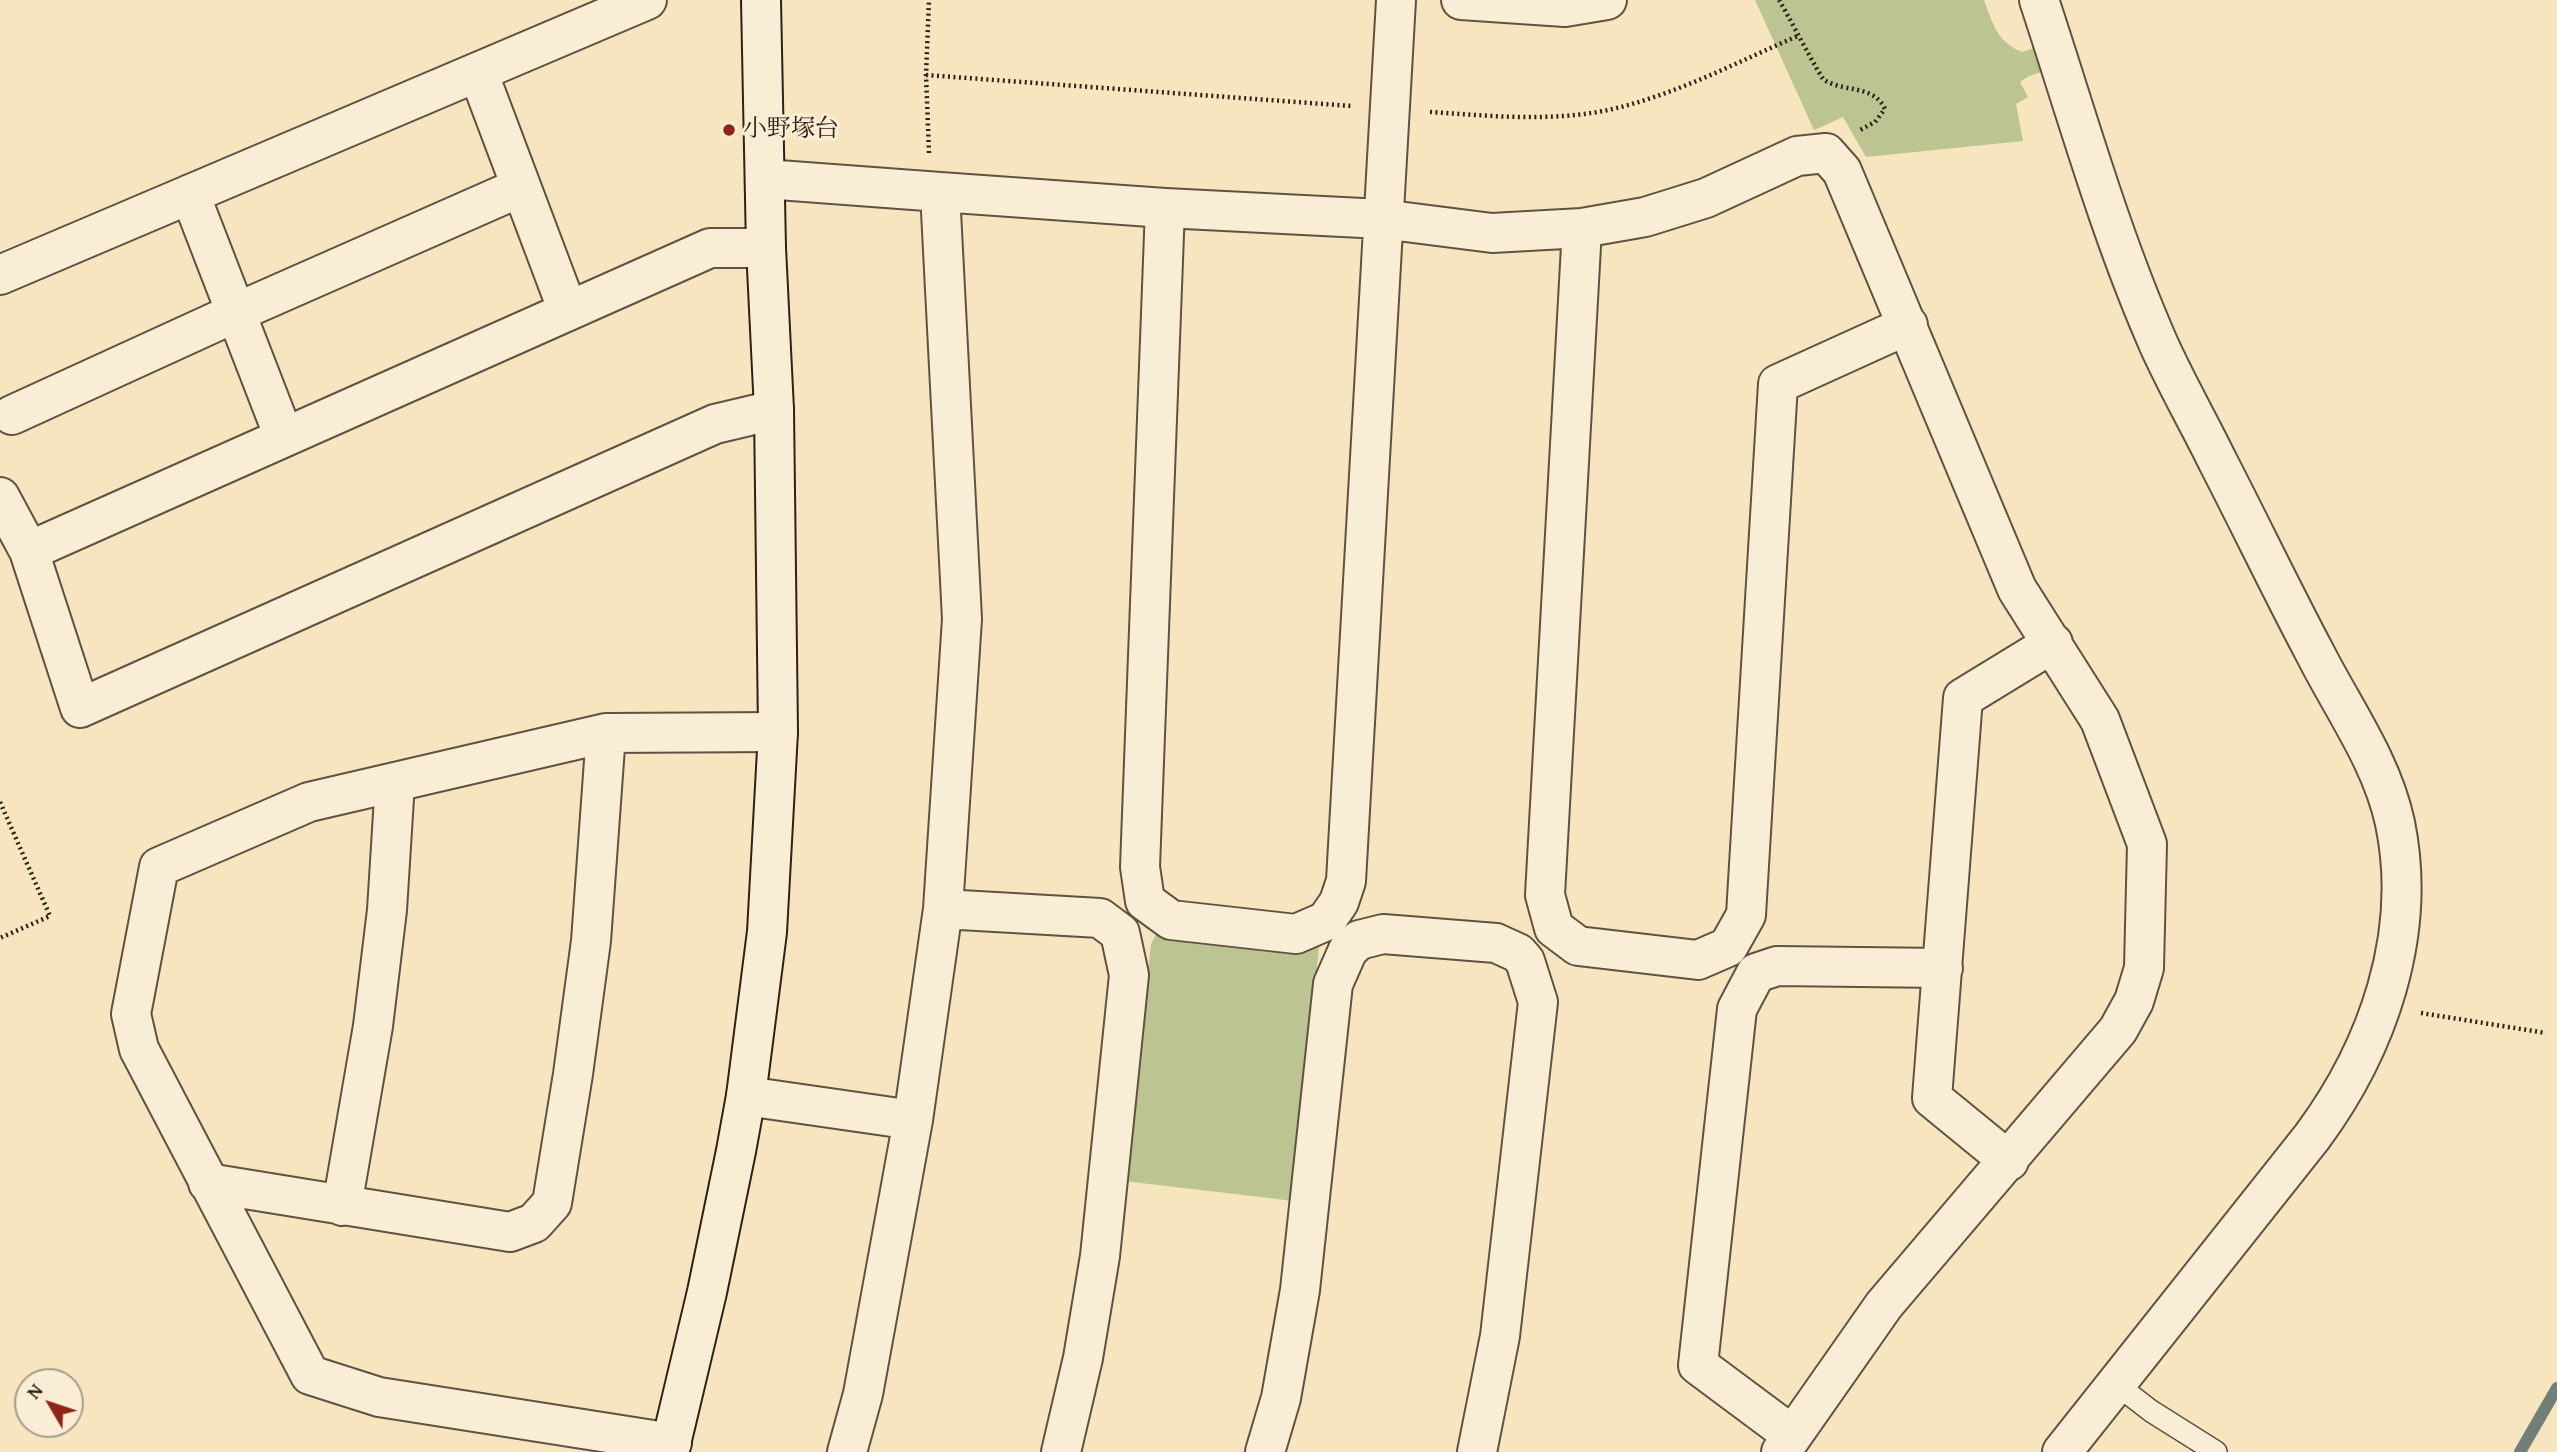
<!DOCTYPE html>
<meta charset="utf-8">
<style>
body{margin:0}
#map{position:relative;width:2557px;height:1452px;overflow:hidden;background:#f6e5be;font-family:"Gentium Book Plus",serif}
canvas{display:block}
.north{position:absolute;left:14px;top:1368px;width:70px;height:70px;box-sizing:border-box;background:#f9eed5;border:2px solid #a89c8a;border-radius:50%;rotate:309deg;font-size:19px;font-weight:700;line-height:28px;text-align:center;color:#2e211a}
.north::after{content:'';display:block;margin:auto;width:24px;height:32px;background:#8f2418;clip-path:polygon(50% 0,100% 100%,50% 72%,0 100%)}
</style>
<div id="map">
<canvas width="2557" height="1452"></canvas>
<div class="north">N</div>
</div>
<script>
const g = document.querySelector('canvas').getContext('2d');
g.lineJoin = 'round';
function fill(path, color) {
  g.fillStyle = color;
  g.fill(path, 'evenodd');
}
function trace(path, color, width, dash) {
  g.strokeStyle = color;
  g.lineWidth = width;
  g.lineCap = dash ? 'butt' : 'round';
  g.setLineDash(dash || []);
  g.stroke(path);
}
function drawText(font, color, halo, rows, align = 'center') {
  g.font = font + ' "Gentium Book Plus","Noto Serif JP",serif';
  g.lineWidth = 6;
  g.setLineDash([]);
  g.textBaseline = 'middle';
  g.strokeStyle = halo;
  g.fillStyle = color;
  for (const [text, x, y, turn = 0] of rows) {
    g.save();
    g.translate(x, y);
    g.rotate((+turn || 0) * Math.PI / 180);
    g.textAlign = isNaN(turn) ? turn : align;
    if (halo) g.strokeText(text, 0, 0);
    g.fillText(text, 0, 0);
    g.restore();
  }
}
const green = new Path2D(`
 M 1755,0 L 1984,0 C 1993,24 1997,42 2022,52 L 2040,46 L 2048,70 L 2029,76 L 2020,82 L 2028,97 L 2016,104 L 2023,141 L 1866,157 L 1843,117 L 1814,130 Z
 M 1156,934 L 1319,947 L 1294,1201 L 1124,1181 L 1151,944 Z`);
const stream = new Path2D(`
 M 2520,1452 L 2557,1388`);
const path = new Path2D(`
 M 1779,0 C 1786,11 1820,77 1824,80 C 1846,93 1873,84 1885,109 L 1875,122 L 1858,131
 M 926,75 L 1351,106
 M 1430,112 C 1493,116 1559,123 1621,107 C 1683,91 1742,60 1800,35
 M 929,153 L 926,75 L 929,0
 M 0,802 L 50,916 L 0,938
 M 2421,1013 L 2546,1033`);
const lane = new Path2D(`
 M 2116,1384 L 2151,1411 L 2216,1452`);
const street = new Path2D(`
 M 1461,0 L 1565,7 L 1607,0
 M 2039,0 C 2077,115 2110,234 2159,345 C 2177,385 2199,423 2218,462 C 2251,526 2282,591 2316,655 C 2344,710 2382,762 2395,823 C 2418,934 2378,1048 2312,1137 L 2062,1452
 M 478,72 L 568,311
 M 765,179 L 940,192
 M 190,194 L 284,437
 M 1165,208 L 1140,867 L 1145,901 L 1171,920 L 1296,934 L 1326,921 L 1339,902 L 1346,881 L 1396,0
 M 1582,228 L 1645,217 L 1706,198 L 1797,156 L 1826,153 L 1842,171 L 2017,589 L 2100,720 L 2147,844 L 2144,968 L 2134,1001 L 2118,1030 L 1884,1305 L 1781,1452
 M 0,275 L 647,0
 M 12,415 L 235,313 L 521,187
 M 0,497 L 29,551 L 80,708 L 715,424 L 774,410
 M 29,551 L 710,248 L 766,248
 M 395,782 L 606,733 L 778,732
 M 943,909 L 1100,918 L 1120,933 L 1129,975 L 1100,1256 L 1083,1358 L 1061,1452
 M 746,1096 L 913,1120
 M 2009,1161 L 1932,1098 L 1963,698 L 2053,643
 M 208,1183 L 510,1232 L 534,1223 L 552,1203 L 573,1074 L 591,941 L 606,733
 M 342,1206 L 373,1026 L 387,910 L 395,782 L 309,802 L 159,867 L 131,1014 L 139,1049 L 310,1375 L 379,1397 L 672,1443
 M 1792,1435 L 1698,1365 L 1737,1009 L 1756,973 L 1777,966 L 1943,968
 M 847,1452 L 863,1394 L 913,1120 L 943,909 L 962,619 L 940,192 L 1165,208 L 1382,219 L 1492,233 L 1582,228 L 1545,895 L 1554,928 L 1578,946 L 1698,960 L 1728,947 L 1746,915 L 1778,384 L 1908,325
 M 1265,1452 L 1281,1398 L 1300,1290 L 1333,984 L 1348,950 L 1359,940 L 1383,934 L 1496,943 L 1518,953 L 1525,961 L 1538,1002 L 1500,1336 L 1477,1452`);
const secondary = new Path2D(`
 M 669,1452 L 707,1292 L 736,1151 L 746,1096 L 767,932 L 778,732 L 774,410 L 766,248 L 761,0`);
const markers = [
 [729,130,7,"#8f2418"]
];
const poiNames = [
 ["小野塚台",743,130]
];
fill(green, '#bcc591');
trace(stream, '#717f78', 12);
trace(lane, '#605243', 24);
trace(street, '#605243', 42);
trace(secondary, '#2e211a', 42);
trace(path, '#2e211a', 4.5, [2, 3.5]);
trace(lane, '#f9eed5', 21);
trace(street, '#f9eed5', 38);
trace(secondary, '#f9eed5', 38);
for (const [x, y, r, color] of markers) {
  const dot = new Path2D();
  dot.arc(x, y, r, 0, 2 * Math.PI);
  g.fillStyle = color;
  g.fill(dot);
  trace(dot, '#f9eed5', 2.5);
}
drawText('24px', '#2e211a', '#f9eed5', poiNames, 'left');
</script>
